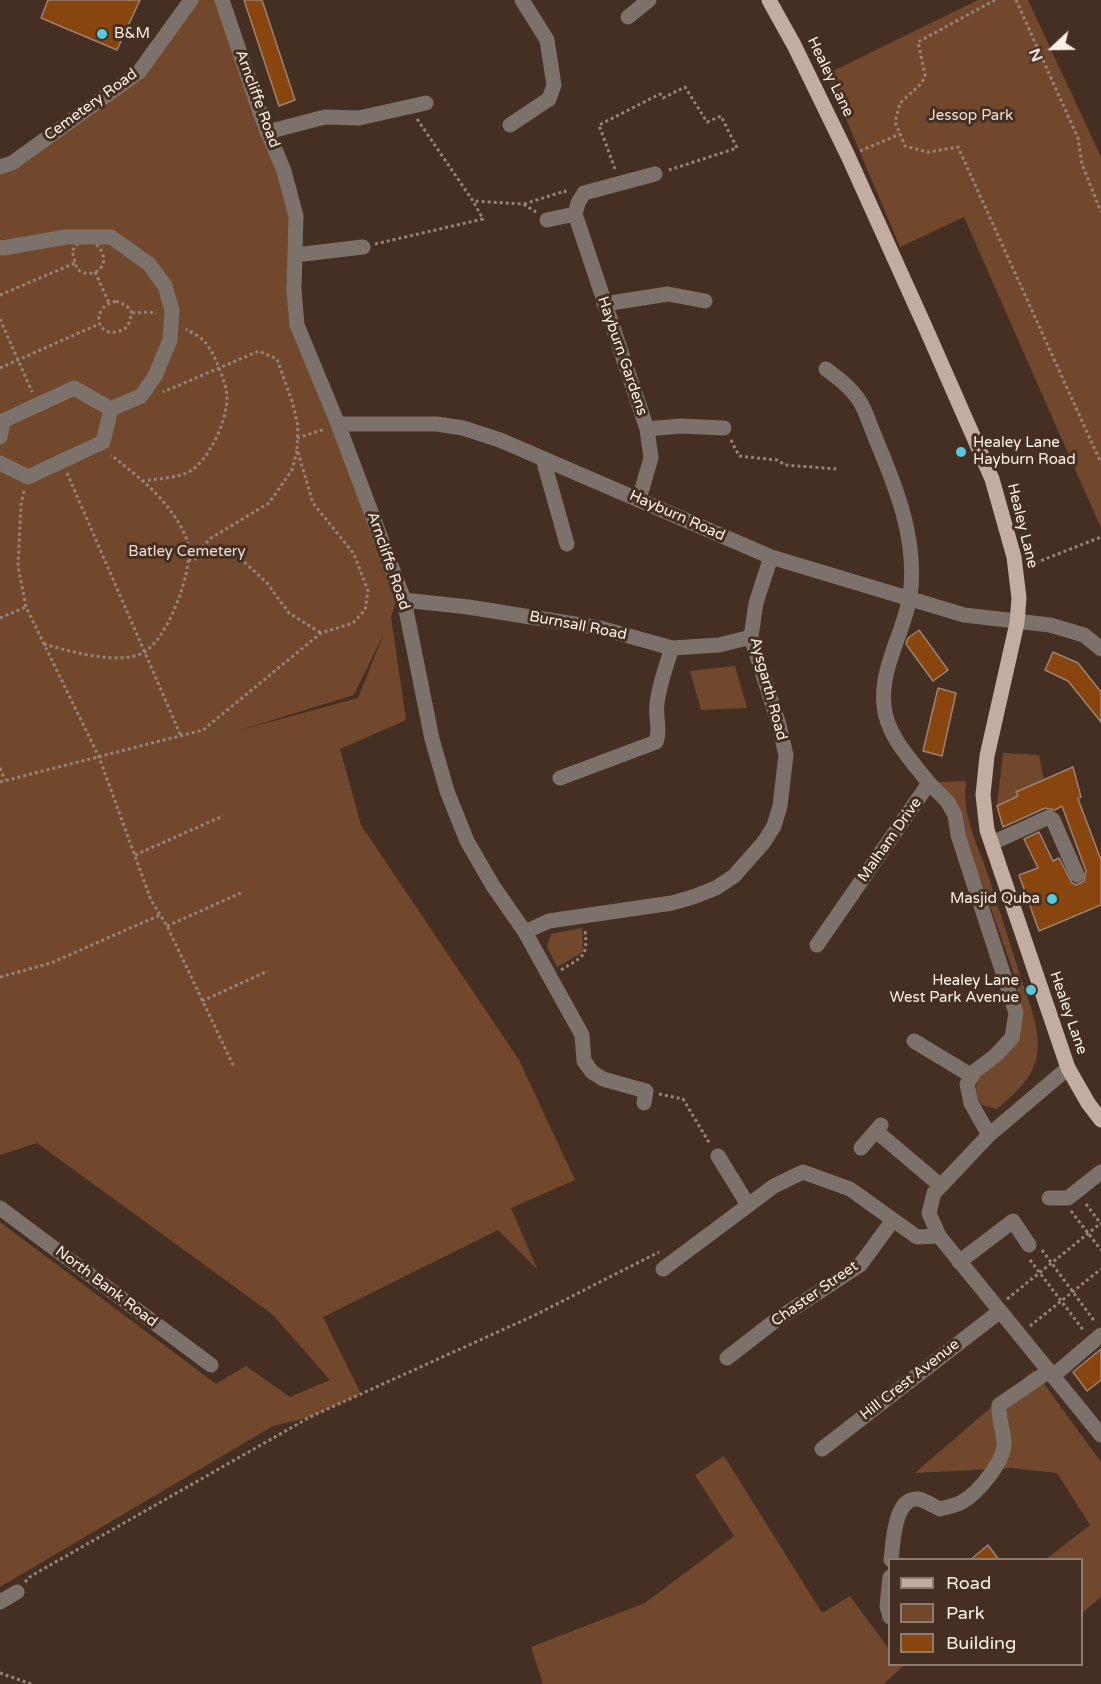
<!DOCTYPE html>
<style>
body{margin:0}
#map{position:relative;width:1101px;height:1684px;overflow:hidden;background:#442f22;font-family:"Varela Round",sans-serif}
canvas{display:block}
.legend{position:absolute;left:888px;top:1558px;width:195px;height:108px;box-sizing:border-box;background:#442f22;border:2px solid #8e7c71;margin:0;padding:8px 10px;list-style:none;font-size:18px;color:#fef0e7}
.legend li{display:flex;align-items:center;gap:12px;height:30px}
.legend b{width:30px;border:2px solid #8e7c71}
.north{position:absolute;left:1023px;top:18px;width:60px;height:60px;-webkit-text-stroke:4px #442f22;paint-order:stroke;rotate:248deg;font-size:16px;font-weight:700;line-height:24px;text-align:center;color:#fef0e7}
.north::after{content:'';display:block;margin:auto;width:21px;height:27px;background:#fef0e7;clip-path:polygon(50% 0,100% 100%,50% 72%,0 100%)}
</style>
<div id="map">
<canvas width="1101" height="1684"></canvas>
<ul class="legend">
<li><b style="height:8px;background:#c3ada0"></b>Road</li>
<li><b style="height:16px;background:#72482d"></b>Park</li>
<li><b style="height:16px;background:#88450d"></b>Building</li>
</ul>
<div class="north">N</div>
</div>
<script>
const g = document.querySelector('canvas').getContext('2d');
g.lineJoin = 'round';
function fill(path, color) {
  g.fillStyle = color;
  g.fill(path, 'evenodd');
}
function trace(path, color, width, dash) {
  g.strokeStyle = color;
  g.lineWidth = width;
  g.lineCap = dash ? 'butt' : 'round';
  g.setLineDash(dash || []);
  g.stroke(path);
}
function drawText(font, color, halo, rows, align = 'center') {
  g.font = font + ' "Varela Round",sans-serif';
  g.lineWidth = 6;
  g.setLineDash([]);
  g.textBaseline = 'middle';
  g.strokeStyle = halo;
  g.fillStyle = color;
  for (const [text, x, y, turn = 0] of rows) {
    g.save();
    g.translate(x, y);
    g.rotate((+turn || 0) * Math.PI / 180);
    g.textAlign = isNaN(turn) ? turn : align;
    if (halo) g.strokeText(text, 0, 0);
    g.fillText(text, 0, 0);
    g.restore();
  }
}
const green = new Path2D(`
 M 191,0 L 222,0 L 296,216 L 297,325 L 399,593 L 391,617 L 406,720 L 340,749 L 361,825 L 519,1060 L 575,1180 L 511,1208 L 537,1269 L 498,1230 L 323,1317 L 361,1394 L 310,1417 L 273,1426 L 0,1587 L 0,1222 L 216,1384 L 246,1366 L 290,1397 L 330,1380 L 272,1314 L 37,1143 L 0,1155 L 0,167 L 139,72 ZM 385,631 L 358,698 L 240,730 L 354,695 Z
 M 978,0 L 1028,0 L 1101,157 L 1101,528 L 964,217 L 900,247 L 827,74 Z
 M 735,666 L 747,708 L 701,710 L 690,671 Z
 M 1003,753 L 1039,755 L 1044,780 L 1017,792 L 1018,796 L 997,806 Z
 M 966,781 C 962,813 975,840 986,869 C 999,908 1011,948 1024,987 C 1031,1008 1041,1033 1037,1055 C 1033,1079 1014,1094 997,1109 L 982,1105 C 965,1079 990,1067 1008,1053 L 1018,985 L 981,880 L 974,874 L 937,782 Z
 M 582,928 L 583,952 L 557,967 L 547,947 L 551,934 Z
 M 1034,1370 L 1101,1462 L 1101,1597 L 1082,1613 L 1082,1560 L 1046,1559 L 1090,1525 L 1057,1473 L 1011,1468 L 915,1473 Z
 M 724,1456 L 822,1613 L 850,1596 L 889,1649 L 890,1664 L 903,1666 L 884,1684 L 543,1684 L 531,1647 L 645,1603 L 734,1536 L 695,1475 Z`);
const building = new Path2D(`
 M 48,0 L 140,0 L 117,50 L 41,18 Z
 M 244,0 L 262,0 L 295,100 L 279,106 Z
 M 919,630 L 948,670 L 933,681 L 906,644 L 908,638 Z
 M 1053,652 L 1078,663 L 1101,692 L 1101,722 L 1068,681 L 1045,670 Z
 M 938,688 L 956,693 L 942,756 L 923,751 Z
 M 1073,767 L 1081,797 L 1078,799 L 1101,860 L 1101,905 L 1039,931 L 1019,875 L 1038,868 L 1024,839 L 1039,832 L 1053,861 L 1059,858 L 1072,883 L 1076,885 L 1084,881 L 1086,871 L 1062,806 L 1055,810 L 1045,808 L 1003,827 L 997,806 L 1018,796 L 1016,792 Z
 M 1101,1349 L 1101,1380 L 1087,1391 L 1073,1372 Z
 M 988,1545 L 999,1560 L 970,1560 Z`);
const path = new Path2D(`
 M 995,0 L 918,42 L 925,75 L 922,83 L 900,103 L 895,122 L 905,146 L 928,152 L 958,147 L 1101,463
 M 1016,0 L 1078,138 L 1082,164 L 1101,212
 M 417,119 L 473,201 L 523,204 L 536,212
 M 860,151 L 900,134
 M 615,169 L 599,125 L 660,94 L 663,98 L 685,87 L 707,122 L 721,116 L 737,148 L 669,170
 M 524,204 L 565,191 L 565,193
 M 87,237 C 120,257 97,284 77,269 L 72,251 L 80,241 Z
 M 375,244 L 483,219 L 473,201
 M 95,272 L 109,303
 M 0,295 L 75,263
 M 116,301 L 127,306 L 132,313 L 128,326 C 107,343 88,322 106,305 Z
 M 132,313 L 150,312 L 156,314
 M 0,319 L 32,392
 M 0,368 L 99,324
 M 297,438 L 325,429
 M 731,440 L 739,456 L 777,460 L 785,465 L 838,469
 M 67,473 L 181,736
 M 142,481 C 156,479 181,478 192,470 C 211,456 227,420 227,397 C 227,384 214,352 205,342 C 201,337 192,333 186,329
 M 24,491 L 21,505 L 18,566 L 26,607 L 99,757 L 151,900 L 167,926 L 234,1067
 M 189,560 L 211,538 L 269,503 L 292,470 L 297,451
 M 188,561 L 219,552 L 240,558 L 267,583 L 289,613 L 321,633
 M 1030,565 L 1101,537
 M 0,618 L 26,607
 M 44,644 C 68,651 123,667 146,651 C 163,638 174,612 181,592 C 186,575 193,553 185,535 C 169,500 140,478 111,455
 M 0,768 L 5,780
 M 0,782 L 203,730 L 321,633 L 353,623 L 365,610 L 368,591 L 354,554 L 313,503 L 297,449 L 298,426 L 292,401 L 277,359 L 259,351 L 163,392
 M 135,855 L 223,816
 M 167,926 L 243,892
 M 561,970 C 583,956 588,958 585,930
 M 0,977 L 51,963 L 160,915
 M 202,1001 L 268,971
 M 659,1094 L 683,1099 L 710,1144
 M 1086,1204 L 1101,1224
 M 1071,1211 L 1101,1250
 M 1042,1250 L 1095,1322
 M 1030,1260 L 1084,1331
 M 1007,1299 L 1101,1223
 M 1030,1326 L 1101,1269
 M 25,1582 L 31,1576 L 310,1417 L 533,1316 L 659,1252
 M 0,1673 L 31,1684`);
const minor = new Path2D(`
 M 222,0 L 262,118 L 284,171 L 296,216 L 294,290 L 297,325 L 338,424 L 404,600 L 432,739 L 447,791 L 467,841 L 493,886 L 525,932 L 582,1035 L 584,1061 L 592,1072 L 603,1079 L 646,1091 L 644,1103
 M 628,17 L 649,0
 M 510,125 L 549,99 L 554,85 L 547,40 L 522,0
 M 267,132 L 325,117 L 359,118 L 426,103
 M 0,167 L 12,163 L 139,72 L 191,0
 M 547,220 L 575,214
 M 0,247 L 3,248 L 66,237 L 111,237 L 149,264 L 165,286 L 172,310 L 170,340 L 155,376 L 141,396 L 111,409
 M 295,255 L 363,247
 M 604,304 L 668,294 L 705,301
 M 338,424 L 437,424 L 463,428 L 500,440 L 771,557 L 964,615 L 1050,625 L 1084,635 L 1101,649
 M 647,429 L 681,426 L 724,428
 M 0,437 L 3,421 L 74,388 L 111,409
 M 543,459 L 567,544
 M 0,463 L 28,477 L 103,442 L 111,409
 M 639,499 L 651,458 L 647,429 L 575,214 L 578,203 L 584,193 L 655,174
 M 404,600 L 468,607 L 600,628 L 672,648 L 719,645 L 751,637
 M 560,778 L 656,742 C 661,729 655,717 657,704 C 659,685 666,666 672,648
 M 929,783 L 947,801 L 955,815 L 958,835 L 968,866 L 1016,1013 L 1012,1038 L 995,1056 L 975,1071 L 967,1084 L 971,1103 L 989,1135
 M 992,843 L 1049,817 L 1053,820 L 1077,875
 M 525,932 L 549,921 L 672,903 L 693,897 L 716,888 L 734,876 L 764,842 L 774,826 L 780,806 L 786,755 L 779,725 L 751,637 L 756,603 L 771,557
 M 817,945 L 929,783 C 911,760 887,736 884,706 C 880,667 904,633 910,596 C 918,541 896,487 875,437 C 870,425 866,411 859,400 C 850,387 838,378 826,369
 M 914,1041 L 972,1076
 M 1068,1068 L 989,1135 L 934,1193 L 929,1213 L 939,1236 L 1101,1435
 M 876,1131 L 941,1186
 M 861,1148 L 881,1125
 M 718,1156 L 748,1205
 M 1049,1198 L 1068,1198 L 1101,1172
 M 0,1208 L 211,1365
 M 959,1262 L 1013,1221 L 1029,1245
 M 663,1269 L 774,1186 L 803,1172 L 850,1189 L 917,1237 L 939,1236
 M 727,1358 L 776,1320 L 860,1265 L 893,1220
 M 1053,1376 L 1101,1335
 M 822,1449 L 999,1312
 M 891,1560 C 893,1544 894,1497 918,1499 C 925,1500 933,1506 940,1509 C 947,1507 955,1506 962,1502 C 978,1493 1005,1461 1004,1442 C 1003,1429 998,1418 999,1405 L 1049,1371
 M 890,1577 L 887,1606 L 890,1617
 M 0,1602 L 17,1592`);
const major = new Path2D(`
 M 769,0 L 794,45 L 848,156 L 927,331 L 992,479 L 1014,557 L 1019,598 L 1017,623 L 987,756 L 983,795 L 987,830 L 1068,1068 L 1088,1103 L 1101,1120`);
const markers = [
 [102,34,6,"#56c9e1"],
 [961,452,6,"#56c9e1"],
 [1052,899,6,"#56c9e1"],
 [1031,990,6,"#56c9e1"]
];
const poiNames = [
 ["B&M",114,34],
 ["Healey Lane",973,443],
 ["Hayburn Road",973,460],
 ["Masjid Quba",1040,899,"right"],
 ["Healey Lane",1019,981,"right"],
 ["West Park Avenue",1019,998,"right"]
];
const streetNames = [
 ["Healey Lane",830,77,64],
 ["Arncliffe Road",257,99,70],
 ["Cemetery Road",91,105,-36],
 ["Hayburn Gardens",622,356,71],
 ["Hayburn Road",677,516,24],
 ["Healey Lane",1022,526,76],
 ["Arncliffe Road",388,561,71],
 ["Burnsall Road",578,626,11],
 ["Aysgarth Road",768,689,75],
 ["Malham Drive",890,840,-55],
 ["Healey Lane",1068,1013,71],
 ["North Bank Road",106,1287,37],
 ["Chaster Street",815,1294,-35],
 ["Hill Crest Avenue",910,1380,-38]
];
const parkNames = [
 ["Jessop Park",971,116],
 ["Batley Cemetery",187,552]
];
fill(green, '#72482d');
fill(building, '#88450d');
trace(building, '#9b8273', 1.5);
trace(path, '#958378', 3, [3, 3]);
trace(minor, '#7c716b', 15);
trace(major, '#c3ada0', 15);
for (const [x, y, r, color] of markers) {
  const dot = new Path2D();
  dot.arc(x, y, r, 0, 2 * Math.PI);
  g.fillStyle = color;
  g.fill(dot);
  trace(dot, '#442f22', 2);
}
drawText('15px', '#fef0e7', '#442f22', poiNames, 'left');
drawText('15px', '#fef0e7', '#442f22', streetNames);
drawText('15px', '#f0dccf', '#442f22', parkNames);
</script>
